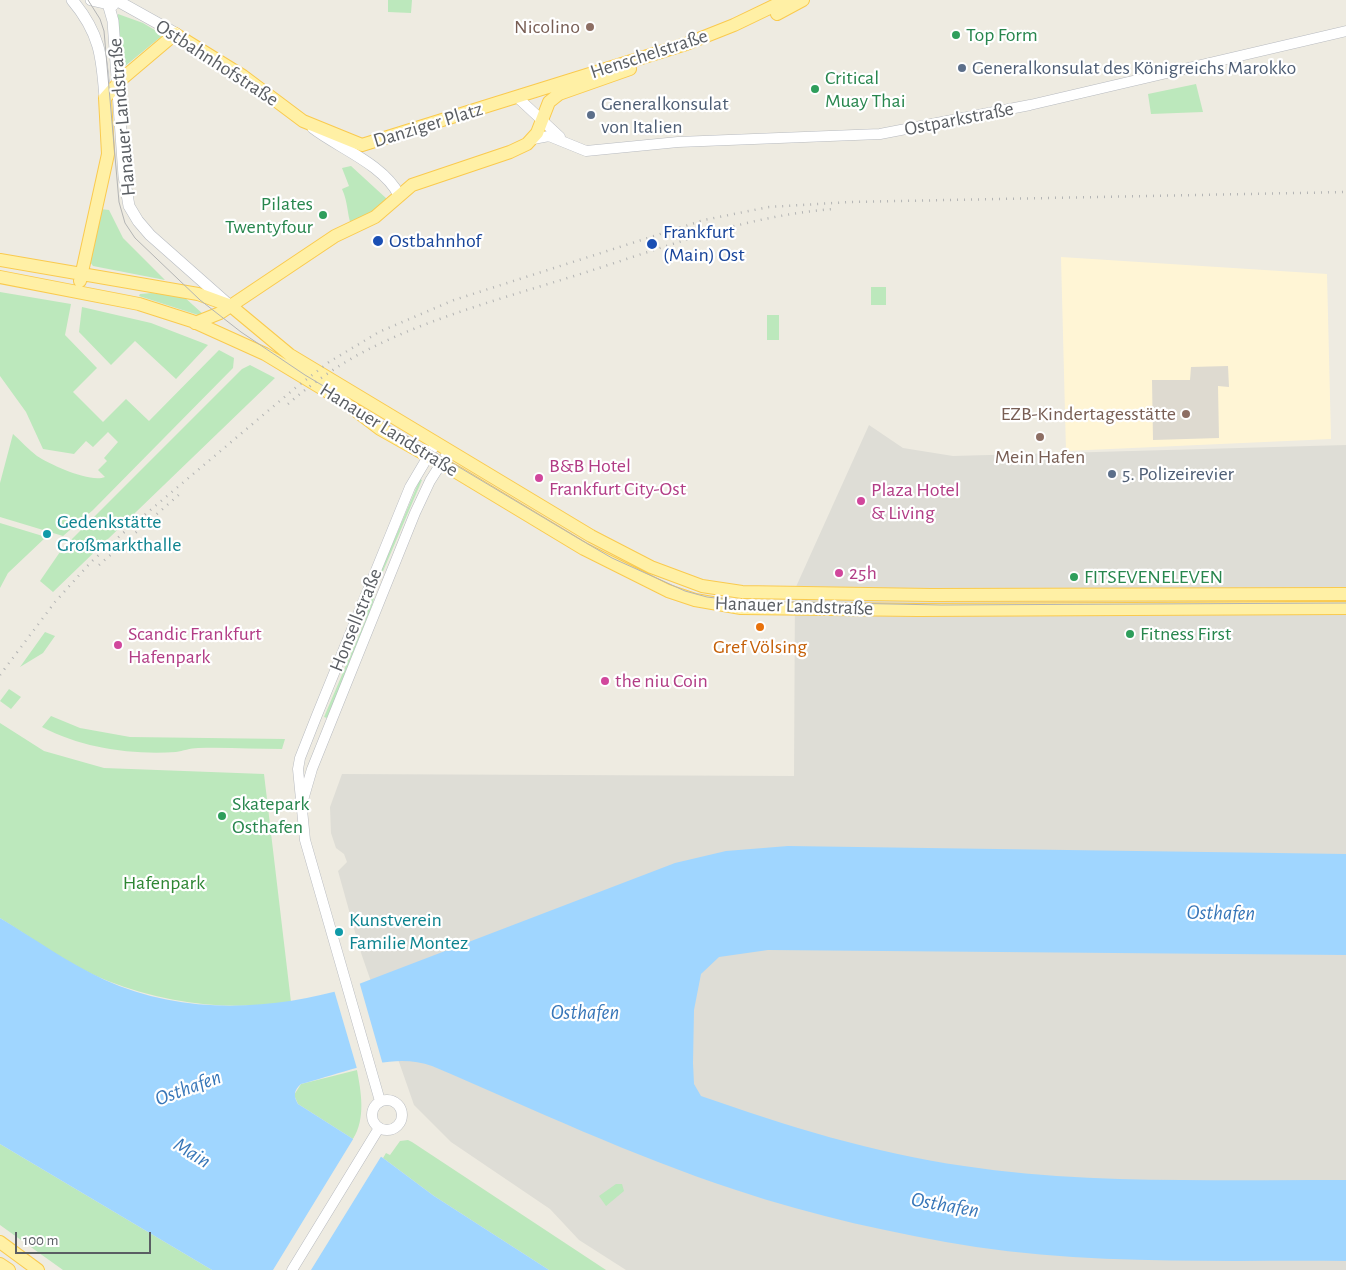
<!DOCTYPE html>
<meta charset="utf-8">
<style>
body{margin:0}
#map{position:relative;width:1346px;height:1270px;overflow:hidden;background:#eeebe1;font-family:"Alegreya Sans",sans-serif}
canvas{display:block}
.scale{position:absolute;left:15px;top:1232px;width:136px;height:22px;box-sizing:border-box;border:2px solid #5a5e63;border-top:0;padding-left:6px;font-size:15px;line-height:18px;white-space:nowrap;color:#5a5e63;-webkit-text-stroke:4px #fff;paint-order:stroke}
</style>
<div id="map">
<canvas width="1346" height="1270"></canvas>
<div class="scale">100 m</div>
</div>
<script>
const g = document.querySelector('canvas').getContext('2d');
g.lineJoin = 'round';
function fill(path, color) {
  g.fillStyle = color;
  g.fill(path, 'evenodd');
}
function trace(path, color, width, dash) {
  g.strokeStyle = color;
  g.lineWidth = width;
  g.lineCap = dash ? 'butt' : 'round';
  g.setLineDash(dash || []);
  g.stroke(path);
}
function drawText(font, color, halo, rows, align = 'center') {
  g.font = font + ' "Alegreya Sans",sans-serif';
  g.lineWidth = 4.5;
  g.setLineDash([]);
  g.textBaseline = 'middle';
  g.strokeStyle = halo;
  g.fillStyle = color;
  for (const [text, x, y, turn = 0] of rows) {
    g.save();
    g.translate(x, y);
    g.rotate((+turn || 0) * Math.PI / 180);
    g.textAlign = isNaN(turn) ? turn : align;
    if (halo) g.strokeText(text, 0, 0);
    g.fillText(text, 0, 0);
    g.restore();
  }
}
const commercial = new Path2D(`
 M 1061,257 L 1327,274 L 1331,439 L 1066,451 Z`);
const industrial = new Path2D(`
 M 869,425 L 903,448 L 953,456 L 1346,445 L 1346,1270 L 626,1270 L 579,1240 L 550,1209 L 451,1142 L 414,1105 L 360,950 L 338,871 L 347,862 L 344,854 L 336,848 L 331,833 L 330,807 L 342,774 L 794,776 L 795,589 Z`);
const education = new Path2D(`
 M 1228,366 L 1229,387 L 1218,386 L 1219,438 L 1153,440 L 1152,380 L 1190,380 L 1191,367 Z`);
const green = new Path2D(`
 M 388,0 L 412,0 L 411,13 L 388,12 Z
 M 118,14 L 143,23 L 163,35 L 119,71 Z
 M 1196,84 L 1203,112 L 1151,114 L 1148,94 Z
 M 351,166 L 387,199 L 384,204 L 351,225 C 347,213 348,202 342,189 L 349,186 L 342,168 Z
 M 100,209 L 109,210 L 123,238 L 165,280 L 93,266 L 90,262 Z
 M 871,287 L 886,287 L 886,305 L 871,305 Z
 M 0,292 L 71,304 L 65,335 L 97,368 L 73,392 L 103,422 L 126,399 L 149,421 L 219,350 L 234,358 L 233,368 L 93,510 L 63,536 L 0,517 L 0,483 L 13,434 C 21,441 29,450 37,456 C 51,465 90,483 105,477 L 98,470 L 107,461 L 104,458 L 118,442 L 108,432 L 93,447 L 86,441 L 74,454 L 43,449 L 26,412 L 0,376 Z
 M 152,293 L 183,296 L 203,314 L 198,315 L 139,296 L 140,294 Z
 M 82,307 L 151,323 L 208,345 L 176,379 L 135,341 L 111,365 L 79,332 Z
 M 767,315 L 779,315 L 779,340 L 767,340 Z
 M 250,365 L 275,378 L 53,592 L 40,581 L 62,549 L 242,369 Z
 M 420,479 L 422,480 L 378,583 L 368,621 L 327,718 L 324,717 L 365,621 L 375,585 Z
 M 0,523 L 46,537 L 8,573 L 0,588 Z
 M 45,632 L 55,636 L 43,653 L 20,667 Z
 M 9,689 L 21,697 L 11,709 L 0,701 Z
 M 51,716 L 80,728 L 130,737 L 285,739 L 282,749 C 254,749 226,747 198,748 C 190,748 183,751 176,752 C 131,755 82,748 42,727 Z
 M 0,723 L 44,751 L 104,768 L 264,774 L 291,1002 C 229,1011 166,1004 108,981 C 70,966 35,940 0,918 Z
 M 357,1070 C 361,1092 366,1118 353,1139 L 298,1104 L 294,1095 L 301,1084 Z
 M 408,1140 L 412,1142 L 606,1270 L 549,1270 L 434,1196 L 383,1158 L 386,1153 L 390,1155 L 400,1141 Z
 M 0,1144 L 212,1270 L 63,1270 L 0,1225 Z
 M 616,1184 L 622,1184 L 624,1191 L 606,1206 L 599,1196 Z`);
const water = new Path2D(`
 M 788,846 L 1346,854 L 1346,955 L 768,950 L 719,957 L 701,974 L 694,1010 L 693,1063 L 694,1084 L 701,1096 C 787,1126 873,1153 964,1166 C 1089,1185 1220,1179 1346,1180 L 1346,1261 C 1223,1260 1098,1265 976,1247 C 895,1234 814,1216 736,1190 C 632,1156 533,1109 432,1066 C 391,1051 342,1074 301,1084 C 294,1090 293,1096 298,1104 L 383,1158 L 434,1196 L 549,1270 L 212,1270 L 0,1144 L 0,918 C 35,939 68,963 105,980 C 182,1015 272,1011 351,987 L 675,863 L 726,851 Z`);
const pier = new Path2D(`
 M 359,981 L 383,1065 L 358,1072 L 334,990 Z
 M 355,1136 L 382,1155 L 311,1270 L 273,1270 Z`);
const tertiary = new Path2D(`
 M 517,97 L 560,137
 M 533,139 L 549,136 L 586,151 L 678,142 L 880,134 L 1030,105 L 1346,31
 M 303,800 L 312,769 L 415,513 L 430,481 L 449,451
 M372 1115a15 15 0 1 1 30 0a15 15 0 1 1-30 0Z
 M 380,1101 L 305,840 L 298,769 L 300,758 L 317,715 L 410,487 L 436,443
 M 292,1270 L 379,1128`);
const secondary = new Path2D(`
 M 72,0 C 100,33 102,57 105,98
 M 91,0 L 113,5
 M 107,0 L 113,21 L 124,176 L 129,206 L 138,221 L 150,235 L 228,304
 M 116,0 L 177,34
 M 313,128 C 339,148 383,164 399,195`);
const primary = new Path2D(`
 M 777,14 L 803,0
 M 0,260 L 198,294 L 231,306 L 290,355 L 591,536 L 651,567 L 702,586 L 742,592 L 931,595 L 1346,594
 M 0,277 L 139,304 L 192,321 L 265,354 L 343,401 L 380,429 L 458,473 L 584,549 L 668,591 L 695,600 L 741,608 L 918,610 L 1346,608
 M 80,281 L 108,154 L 105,98 L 123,78 L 175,34 L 243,76 L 303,121 L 362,145 L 686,44 L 734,25 L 786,0
 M 195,323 L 220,313 L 335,236 L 375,217 L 412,185 L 510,152 L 527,144 L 537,133 L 549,102 L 559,94 L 630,69
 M 0,1242 L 38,1270
 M 0,1264 L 9,1270`);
const tram = new Path2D(`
 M 88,0 L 100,19 L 104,31 L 119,202 L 125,223 L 135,238 L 200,300 L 241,332 L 305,375 L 581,540 L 612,558 L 685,591 L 707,597 L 741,601 L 941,605 L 1346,603`);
const rail = new Path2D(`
 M 288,404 C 303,391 319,379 336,368 C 408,321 517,295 599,268 C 676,243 752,215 834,209
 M 99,565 L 182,492
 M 0,675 L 55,602 L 91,562 L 122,534 L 294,389 L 329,362 L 379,332 L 454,300 L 704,220 L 769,207 L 850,202 L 1346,192`);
const markers = [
 [590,27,5,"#8d6e63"],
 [956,35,5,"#2e9e5b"],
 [962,68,5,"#5c6f8a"],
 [815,89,5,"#2e9e5b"],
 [591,115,5,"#5c6f8a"],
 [323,215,5,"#2e9e5b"],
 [378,241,6,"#1a4fb4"],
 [652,244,6,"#1a4fb4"],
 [1186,414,5,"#8d6e63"],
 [1040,437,5,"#8d6e63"],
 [1112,474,5,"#5c6f8a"],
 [539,478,5,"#d1479c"],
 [861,501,5,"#d1479c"],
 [47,534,5,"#0f9aa8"],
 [839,573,5,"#d1479c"],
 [1074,577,5,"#2e9e5b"],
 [760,627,5,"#e8710a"],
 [1130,634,5,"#2e9e5b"],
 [118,645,5,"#d1479c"],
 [605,681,5,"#d1479c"],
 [222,816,5,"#2e9e5b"],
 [339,932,5,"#0f9aa8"]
];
const educationNames = [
 ["Nicolino",580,27],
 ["EZB-Kindertagesstätte",1176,414],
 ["Mein Hafen",1040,457,"center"]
];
const leisureNames = [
 ["Top Form",966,35],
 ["Critical",825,78],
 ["Muay Thai",825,101],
 ["Pilates",313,204,"right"],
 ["Twentyfour",313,227,"right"],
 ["FITSEVENELEVEN",1084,577],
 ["Fitness First",1140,634],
 ["Skatepark",232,804],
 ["Osthafen",232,827]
];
const streetNames = [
 ["Henschelstraße",649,54,-18],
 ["Ostbahnhofstraße",217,63,33],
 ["Hanauer Landstraße",122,117,-95],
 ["Ostparkstraße",959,119,-11],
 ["Danziger Platz",428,125,-17],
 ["Hanauer Landstraße",389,430,32],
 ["Hanauer Landstraße",794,606,2],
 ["Honsellstraße",356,620,-68]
];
const serviceNames = [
 ["Generalkonsulat des Königreichs Marokko",972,68],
 ["Generalkonsulat",601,104],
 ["von Italien",601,127],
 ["5. Polizeirevier",1122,474]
];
const transitNames = [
 ["Frankfurt",663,232],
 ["(Main) Ost",663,255],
 ["Ostbahnhof",389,241]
];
const hotelNames = [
 ["B&B Hotel",549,466],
 ["Frankfurt City-Ost",549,489],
 ["Plaza Hotel",871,490],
 ["& Living",871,513],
 ["25h",849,573],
 ["Scandic Frankfurt",128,634],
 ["Hafenpark",128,657],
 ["the niu Coin",615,681]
];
const cultureNames = [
 ["Gedenkstätte",57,522],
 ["Großmarkthalle",57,545],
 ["Kunstverein",349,920],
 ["Familie Montez",349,943]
];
const foodNames = [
 ["Gref Völsing",760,647]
];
const parkNames = [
 ["Hafenpark",164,883]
];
const waterNames = [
 ["Osthafen",1221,913,1],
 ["Osthafen",585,1013],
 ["Osthafen",188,1088,-20],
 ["Main",192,1153,32],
 ["Osthafen",945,1205,10]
];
fill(commercial, '#fff5d5');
fill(industrial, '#deddd6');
fill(education, '#dedad0');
fill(green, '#bce8bc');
fill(water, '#a0d6ff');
fill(pier, '#eeebe1');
trace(tertiary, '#b7babf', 11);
trace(secondary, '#b7bbc1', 12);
trace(primary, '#faca4e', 14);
trace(tertiary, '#fff', 10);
trace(secondary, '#fff', 11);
trace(primary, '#fff0a5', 12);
trace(tram, '#b3b4b4', 1);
trace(rail, '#b3b4b4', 2.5, [1, 6]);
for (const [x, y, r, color] of markers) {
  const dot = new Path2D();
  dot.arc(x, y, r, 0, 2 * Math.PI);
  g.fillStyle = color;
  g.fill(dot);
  trace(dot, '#fff', 2);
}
drawText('20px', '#785e54', '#fff', educationNames, 'right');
drawText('20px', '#27864d', '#fff', leisureNames, 'left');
drawText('20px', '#5a5e63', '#fff', streetNames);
drawText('20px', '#4e5e75', '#fff', serviceNames, 'left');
drawText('20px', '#164399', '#fff', transitNames, 'left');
drawText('20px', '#b23c85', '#fff', hotelNames, 'left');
drawText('20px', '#0d838f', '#fff', cultureNames, 'left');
drawText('20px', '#c56008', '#fff', foodNames);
drawText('20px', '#2e8633', '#fff', parkNames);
drawText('italic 21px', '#3776b8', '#fff', waterNames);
</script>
